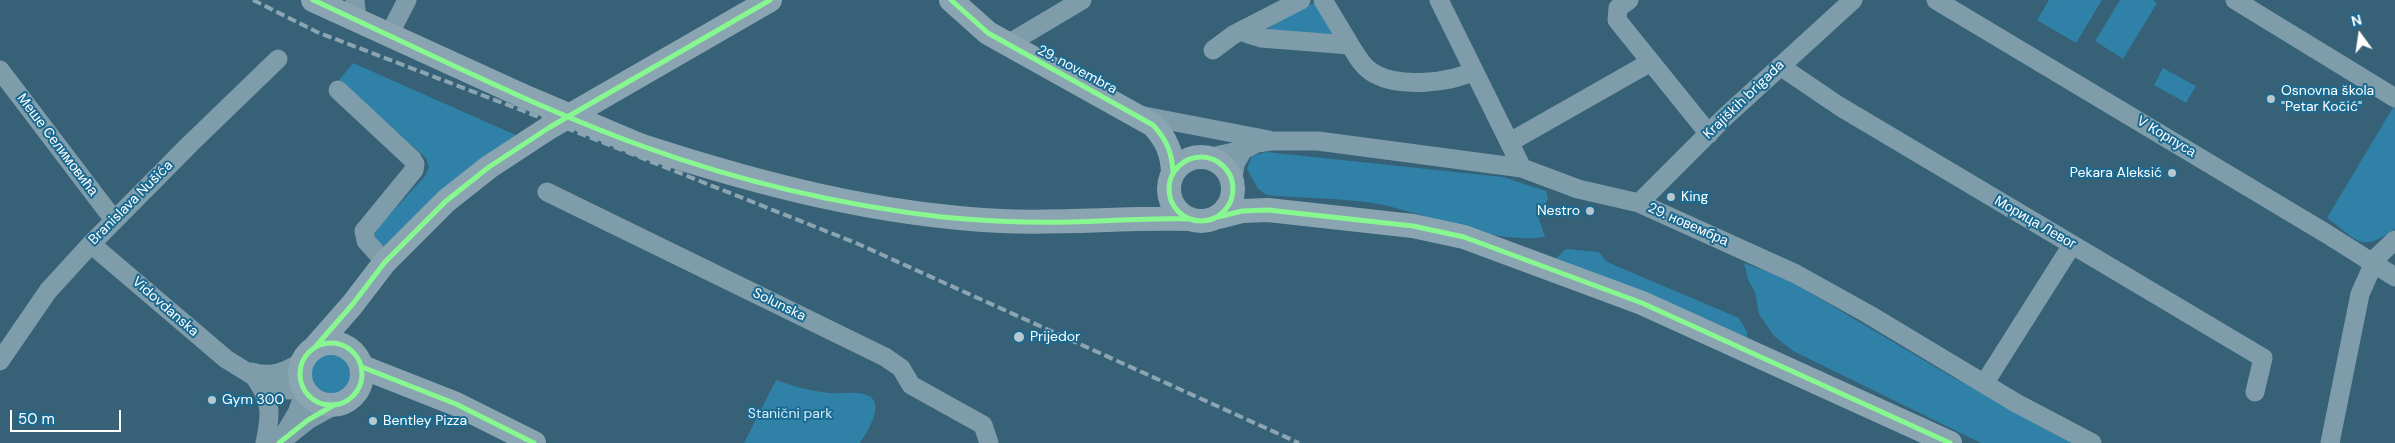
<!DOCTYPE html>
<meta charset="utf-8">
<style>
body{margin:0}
#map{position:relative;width:2395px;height:443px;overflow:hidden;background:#366176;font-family:"DM Sans",sans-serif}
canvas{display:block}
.north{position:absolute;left:2335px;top:10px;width:50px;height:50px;-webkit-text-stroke:4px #1b6a91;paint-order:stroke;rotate:346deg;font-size:14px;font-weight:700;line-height:20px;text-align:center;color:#fff}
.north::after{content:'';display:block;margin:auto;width:18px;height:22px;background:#fff;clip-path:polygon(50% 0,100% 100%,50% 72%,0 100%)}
.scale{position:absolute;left:10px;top:410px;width:111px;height:22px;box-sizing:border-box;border:2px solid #fff;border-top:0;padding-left:6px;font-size:15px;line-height:18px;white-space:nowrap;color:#fff;-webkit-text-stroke:4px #1b6a91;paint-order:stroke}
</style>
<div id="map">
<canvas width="2395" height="443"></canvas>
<div class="north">N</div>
<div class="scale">50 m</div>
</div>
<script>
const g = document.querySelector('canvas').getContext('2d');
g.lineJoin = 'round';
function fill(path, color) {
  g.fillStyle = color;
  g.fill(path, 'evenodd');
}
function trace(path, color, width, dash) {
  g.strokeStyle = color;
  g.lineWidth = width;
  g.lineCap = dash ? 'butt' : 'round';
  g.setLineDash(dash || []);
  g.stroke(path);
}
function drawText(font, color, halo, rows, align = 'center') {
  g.font = font + ' "DM Sans",sans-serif';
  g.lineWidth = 4;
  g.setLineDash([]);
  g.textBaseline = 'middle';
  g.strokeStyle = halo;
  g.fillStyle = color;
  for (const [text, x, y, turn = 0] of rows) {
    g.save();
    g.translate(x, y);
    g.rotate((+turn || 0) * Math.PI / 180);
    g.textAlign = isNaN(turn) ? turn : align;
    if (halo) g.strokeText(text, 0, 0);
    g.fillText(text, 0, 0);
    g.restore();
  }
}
const green = new Path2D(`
 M 2049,0 L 2102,0 L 2076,43 L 2037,20 Z
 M 2120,0 L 2153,0 L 2157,3 L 2123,59 L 2095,41 Z
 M 1315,2 L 1338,36 L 1263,31 Z
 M 353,63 L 518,136 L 474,167 L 383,247 L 376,242 L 374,235 L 379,226 L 425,176 L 429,167 L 426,158 L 339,80 Z
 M 2163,68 L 2196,86 L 2186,103 L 2154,85 Z
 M 2395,104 L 2395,229 C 2360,254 2358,240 2327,218 Z
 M 1266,152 L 1503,177 L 1546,191 L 1548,199 L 1538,216 L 1545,237 C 1486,245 1424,210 1366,202 C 1334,198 1300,198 1267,195 L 1258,189 L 1247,169 L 1252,156 Z
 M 1566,249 L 1599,252 L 1606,261 L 1614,265 L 1739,318 L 1747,332 L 1747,343 L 1556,258 Z
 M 1744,263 L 1785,278 L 1954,378 L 2086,443 L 1981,443 L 1793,351 L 1774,336 L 1759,314 L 1755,292 L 1749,282 Z
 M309 374a22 22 0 1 1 44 0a22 22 0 1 1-44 0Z
 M 776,380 C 793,386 810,391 829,393 C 840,394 853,391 864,394 C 888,400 868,431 860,443 L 744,443 Z`);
const minor = new Path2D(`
 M 355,0 L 357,19
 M 1323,0 L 1350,45
 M 1439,0 L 1522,168
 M 1629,0 L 1618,8 L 1617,20 L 1709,134
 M 1936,0 L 2327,234 L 2395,277
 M 2235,0 L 2395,98
 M 1244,29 L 1248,34 L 1261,38 L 1350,45 C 1357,56 1363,68 1375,74 C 1400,88 1450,83 1474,71
 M 389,35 L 407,0
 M 1008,44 L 1082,0
 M 1213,50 L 1233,35 L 1301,0
 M 1780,66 L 1839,106 L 2263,358 L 2255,392
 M 0,70 L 114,220
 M 338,90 L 412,159 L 415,164 L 414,170 L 364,231 L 366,241 L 385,262
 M 1139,115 L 1269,140
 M 1510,142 L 1649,63
 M 1211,157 L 1243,150 L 1257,143 L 1271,141 L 1318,141 L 1522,168 L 1578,189 L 1639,203 L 1796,274 L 1868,314 L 2016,403 L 2092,443
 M 1233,179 L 1235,164 L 1243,150
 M 547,192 L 885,357 L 901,368 L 911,385 L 983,425 L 989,443
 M 1639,203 L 1726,116 L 1853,0
 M 91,244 L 226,359 L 263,382 L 288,390 L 303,388
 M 0,361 L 48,291 L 91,244 L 190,144 L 278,59
 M 252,372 C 272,378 285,372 301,362
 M 256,379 C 272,403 271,415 265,443
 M 1984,384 L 2072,245
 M 285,433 L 297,413 L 305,391
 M 279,443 L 308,420 L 335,405
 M 2330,443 L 2360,294 L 2376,258 L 2395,240`);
const major = new Path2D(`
 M 313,0 L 521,95
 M 951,0 L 988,33 L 1153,125 C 1166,139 1172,152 1173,172
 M 642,146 C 759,184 877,215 1001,221 C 1064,224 1127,217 1190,219
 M1169 189a32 32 0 1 1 64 0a32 32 0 1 1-64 0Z
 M 1218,217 L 1242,211 L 1268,210 L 1413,226 L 1464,237 L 1642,303 L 1950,443
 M300 374a31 31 0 1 1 62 0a31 31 0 1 1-62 0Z
 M 316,346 L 352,305 L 385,262 L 446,201 L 489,167 L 550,127 L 770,0
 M 362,367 L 456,404 L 534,443`);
const rail = new Path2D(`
 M 253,0 L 317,32 L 521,110 L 856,243 L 1299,443`);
const majorBridge = new Path2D(`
 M 521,95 L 642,146`);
const cycleway = new Path2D(`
 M 313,0 C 422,50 530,105 642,146 C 738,181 840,205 942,217 C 984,221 1028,223 1071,222 C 1111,221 1150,218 1190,219
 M 951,0 L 988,33 L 1153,125 C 1166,139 1172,152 1173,172
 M1169 189a32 32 0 1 1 64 0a32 32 0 1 1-64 0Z
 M 1218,217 L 1242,211 L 1268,210 L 1413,226 L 1464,237 L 1642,303 L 1950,443
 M300 374a31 31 0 1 1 62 0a31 31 0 1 1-62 0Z
 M 316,346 L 352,305 L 385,262 L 446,201 L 489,167 L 550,127 L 770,0
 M 362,367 L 456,404 L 534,443
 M 279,443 L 308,420 L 334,405`);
const markers = [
 [2271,99,5,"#b9c8cf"],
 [2172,173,5,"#b9c8cf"],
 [1671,197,5,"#b9c8cf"],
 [1590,211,5,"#b9c8cf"],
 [1019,337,6,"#b9c8cf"],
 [212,400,5,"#b9c8cf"],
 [373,421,5,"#b9c8cf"]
];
const streetNames = [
 ["29. novembra",1077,70,28],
 ["Krajiških brigada",1744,100,-44],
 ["V Корпуса",2166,137,31],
 ["Меше Селимовића",57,145,53],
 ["Branislava Nušića",131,203,-45],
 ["Морица Левог",2035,223,30],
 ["29. новембра",1688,225,24],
 ["Solunska",779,305,26],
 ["Vidovdanska",165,307,41]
];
const poiNames = [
 ["Osnovna škola",2281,91],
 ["\"Petar Kočić\"",2281,107],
 ["Pekara Aleksić",2162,173,"right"],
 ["King",1681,197],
 ["Nestro",1580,211,"right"],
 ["Prijedor",1030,337],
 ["Gym 300",222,400],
 ["Bentley Pizza",383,421]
];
const parkNames = [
 ["Stanični park",790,414]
];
fill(green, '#2f81a7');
trace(minor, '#7e9ca9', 19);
trace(major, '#8aa4b1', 24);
trace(rail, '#8ba5b2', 4, [9, 4]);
trace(majorBridge, '#8aa4b1', 24);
trace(cycleway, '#87f88f', 5);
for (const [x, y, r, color] of markers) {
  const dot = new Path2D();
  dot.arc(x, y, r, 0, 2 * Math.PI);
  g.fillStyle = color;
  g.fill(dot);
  trace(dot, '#1b6a91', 2);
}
drawText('14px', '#fff', '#1b6a91', streetNames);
drawText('14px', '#fff', '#1b6a91', poiNames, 'left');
drawText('14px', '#d1edfa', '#1b6a91', parkNames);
</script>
